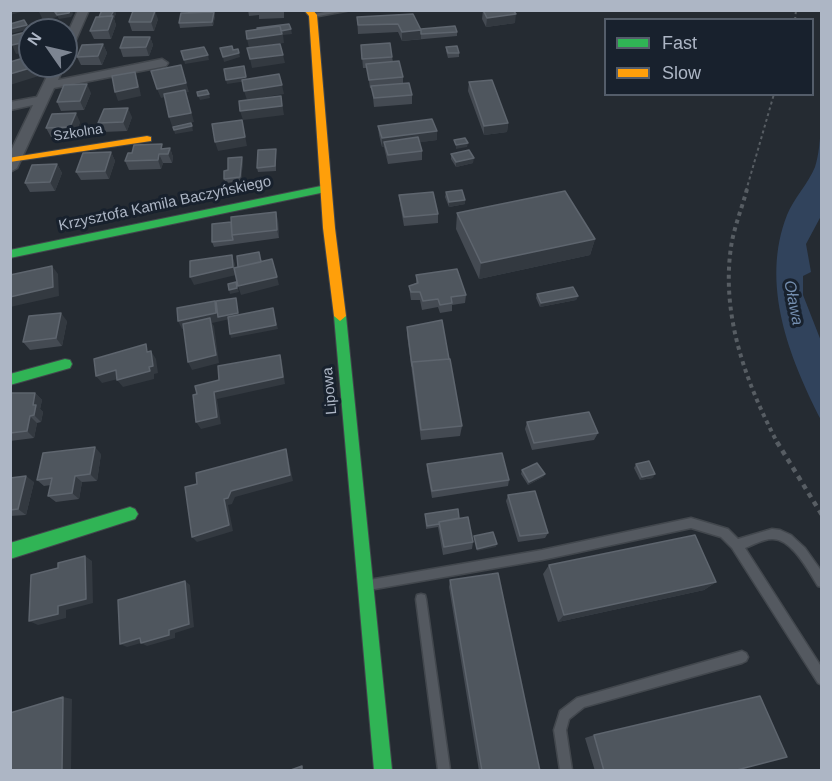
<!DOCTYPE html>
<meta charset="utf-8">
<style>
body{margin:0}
#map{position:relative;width:832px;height:781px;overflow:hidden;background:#252b32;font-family:Helvetica,sans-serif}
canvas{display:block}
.frame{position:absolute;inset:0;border:12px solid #adb6c5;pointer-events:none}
.legend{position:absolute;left:604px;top:18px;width:210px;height:78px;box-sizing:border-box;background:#18212d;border:2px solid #545d6a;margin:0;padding:8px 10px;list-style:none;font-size:18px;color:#adb6c5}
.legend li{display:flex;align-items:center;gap:12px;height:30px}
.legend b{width:30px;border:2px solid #545d6a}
.north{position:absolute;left:18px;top:18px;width:60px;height:60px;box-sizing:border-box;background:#18212d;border:2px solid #545d6a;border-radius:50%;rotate:304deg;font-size:16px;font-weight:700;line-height:24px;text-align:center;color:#adb6c5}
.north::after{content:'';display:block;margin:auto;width:21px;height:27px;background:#7d8592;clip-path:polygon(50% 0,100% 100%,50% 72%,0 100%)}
</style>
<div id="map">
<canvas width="832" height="781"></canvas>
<div class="frame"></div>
<ul class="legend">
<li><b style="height:8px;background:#30b455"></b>Fast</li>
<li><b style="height:8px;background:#ff9f0a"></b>Slow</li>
</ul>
<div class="north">N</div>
</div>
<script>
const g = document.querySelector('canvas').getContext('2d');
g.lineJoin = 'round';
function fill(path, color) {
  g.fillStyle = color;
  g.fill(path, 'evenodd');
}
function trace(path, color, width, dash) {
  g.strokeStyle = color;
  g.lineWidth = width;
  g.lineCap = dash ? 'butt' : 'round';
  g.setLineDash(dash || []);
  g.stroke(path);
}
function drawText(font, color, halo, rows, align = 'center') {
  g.font = font + ' Helvetica,sans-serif';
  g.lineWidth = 6;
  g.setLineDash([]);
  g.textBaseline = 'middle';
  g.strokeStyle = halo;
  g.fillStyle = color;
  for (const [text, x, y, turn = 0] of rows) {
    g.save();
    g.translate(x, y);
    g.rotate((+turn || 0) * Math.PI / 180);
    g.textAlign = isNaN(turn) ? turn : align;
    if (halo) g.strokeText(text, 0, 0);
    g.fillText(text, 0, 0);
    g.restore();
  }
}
const water = new Path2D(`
 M 821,126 L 821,216 L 806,244 L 811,272 L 803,276 L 803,295 L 821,341 L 821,420 C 789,357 760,284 787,215 C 794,198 808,184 815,167 C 819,155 820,139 821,126 Z`);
const pathFar2 = new Path2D(`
 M 795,20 L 796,10
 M 746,191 L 774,94`);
const pathFar1 = new Path2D(`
 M 747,189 C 742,208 734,227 731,247 C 721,316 746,383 778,444`);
const path = new Path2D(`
 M 777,442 L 822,515`);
const lane = new Path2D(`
 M 334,10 L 351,10 L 313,17 L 310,15 Z
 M 691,518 L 728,529 L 738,539 L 772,529 L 780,530 L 791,535 L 805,548 L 822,572 L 822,587 L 818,586 C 809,572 792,538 772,539 C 763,539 753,545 745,548 L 822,668 L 822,685 L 818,683 L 732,548 L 721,537 L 691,528 L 542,560 L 369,590 L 365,589 L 364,585 L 365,581 L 369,580 L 542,550 Z
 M 421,594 L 425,595 L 426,599 L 450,770 L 438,770 L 416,599 L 417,595 Z
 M 742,651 L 746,653 L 748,657 L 746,661 L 742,663 L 584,707 L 569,719 L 566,730 L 572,770 L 560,770 L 554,730 L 560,711 L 577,698 Z`);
const street = new Path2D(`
 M 78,10 L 89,10 L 72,49 L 66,52 L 66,37 Z
 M 162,59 L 168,63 L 166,66 L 54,88 L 17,168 L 10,172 L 10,153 L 33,105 L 10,110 L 10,102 L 37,97 L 52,66 L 64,66 L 58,80 Z`);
const fast = new Path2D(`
 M 326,185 L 331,189 L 330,191 L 10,258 L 10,250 Z
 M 340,311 L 346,316 L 392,770 L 374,770 L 334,316 Z
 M 65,359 L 70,360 L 72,364 L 70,368 L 10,385 L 10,374 Z
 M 130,507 L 135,509 L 138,514 L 135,519 L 10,559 L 10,543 Z`);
const slow = new Path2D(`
 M 304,10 L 313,10 L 317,15 L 335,228 L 346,316 L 340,321 L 334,316 L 323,228 L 309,16 Z
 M 147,136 L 151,137 L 151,141 L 10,162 L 10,158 L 14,157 Z`);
const wall = new Path2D(`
 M 248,10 L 284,10 L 284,18 L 259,19 L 259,15 L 249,16 Z
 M 483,10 L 515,23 L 486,27 L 482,19 Z
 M 116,13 L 114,19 L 116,25 L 111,39 L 94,39 L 90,31 Z
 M 413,14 L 421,29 L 457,32 L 457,36 L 402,41 L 398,32 L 358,34 L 357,17 Z
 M 215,16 L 213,26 L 180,28 L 179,23 Z
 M 158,19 L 154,31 L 132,31 L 129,22 Z
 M 150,37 L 153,45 L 149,56 L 123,57 L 120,48 Z
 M 103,44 L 107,53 L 102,65 L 81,65 L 77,57 Z
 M 361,45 L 392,57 L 393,62 L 403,77 L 403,84 L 412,95 L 412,104 L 374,107 L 372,88 L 370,88 L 367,68 L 363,68 Z
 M 446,47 L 459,53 L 459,57 L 448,58 L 446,51 Z
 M 469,82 L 508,123 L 507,132 L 484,135 L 468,91 Z
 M 91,93 L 84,110 L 61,111 L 57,102 Z
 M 132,117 L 127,131 L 103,132 L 98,123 Z
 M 80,122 L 75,136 L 51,137 L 46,128 Z
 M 378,126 L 437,131 L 437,140 L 420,142 L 422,151 L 422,160 L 388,164 L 384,147 L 382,147 L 379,135 Z
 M 170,148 L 173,157 L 172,163 L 163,163 L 161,169 L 129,170 L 125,161 L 164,149 Z
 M 276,149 L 276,171 L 258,172 L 257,168 Z
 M 111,152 L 115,161 L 109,179 L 81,180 L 76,172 Z
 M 451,154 L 473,163 L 456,167 L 451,159 Z
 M 243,161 L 241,181 L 226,183 L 224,179 L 228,170 Z
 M 57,164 L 62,173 L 55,191 L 30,192 L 25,183 Z
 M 446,192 L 465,200 L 465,204 L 449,207 L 445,197 Z
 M 399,195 L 438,214 L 438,223 L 404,226 L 400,204 Z
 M 457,213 L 595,239 L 590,255 L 479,279 L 456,229 Z
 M 278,220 L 279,238 L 214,247 L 212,242 L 231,222 Z
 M 416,275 L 466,295 L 465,303 L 452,305 L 452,311 L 440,313 L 438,307 L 422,310 L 420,300 L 411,300 L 410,294 L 409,286 L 416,283 Z
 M 537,294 L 578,296 L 576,300 L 540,307 L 536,298 Z
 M 67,321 L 62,346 L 30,350 L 23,342 Z
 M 407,327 L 462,426 L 460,436 L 421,440 L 407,335 Z
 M 10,393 L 35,393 L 42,400 L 40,409 L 43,412 L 41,422 L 37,423 L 34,438 L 10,441 Z
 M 527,422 L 598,433 L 594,440 L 532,450 L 525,429 Z
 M 101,454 L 97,481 L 82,482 L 79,499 L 56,502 L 48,496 L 51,485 L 44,486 L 37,480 Z
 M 427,464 L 509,480 L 508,486 L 432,498 L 427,471 Z
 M 636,464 L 653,478 L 640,480 L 634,468 Z
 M 522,470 L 545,474 L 543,477 L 528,485 L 521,474 Z
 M 10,478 L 34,482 L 26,515 L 10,516 Z
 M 508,495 L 548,533 L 545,538 L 518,542 L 506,501 Z
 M 425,514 L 459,518 L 473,542 L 472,549 L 443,555 L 438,527 L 426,529 Z
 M 549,565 L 716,582 L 704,590 L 558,622 L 543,574 Z
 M 450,580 L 540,771 L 479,771 L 449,587 Z
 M 594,735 L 733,771 L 595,771 L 585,738 Z`);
const shadedWall = new Path2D(`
 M 10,10 L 20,10 L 21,12 L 10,15 Z
 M 44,10 L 59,10 L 61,14 L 72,10 L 73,14 L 71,17 L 59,19 L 55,12 L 57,17 L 43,20 L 39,12 Z
 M 114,10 L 115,10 L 116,13 L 114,19 L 116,25 L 111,39 L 108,30 Z
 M 155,11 L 158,19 L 154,31 L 151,22 Z
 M 214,12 L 215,16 L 213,26 L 212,22 Z
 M 516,14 L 515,23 L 486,27 L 487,18 Z
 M 27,25 L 29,29 L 10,34 L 10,29 Z
 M 291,29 L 292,34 L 283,35 L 284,43 L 249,48 L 247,39 L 259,34 Z
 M 421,30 L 421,39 L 402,41 L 402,32 Z
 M 150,37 L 153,45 L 149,56 L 146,47 Z
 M 30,41 L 30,51 L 16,54 L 12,45 Z
 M 103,44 L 107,53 L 102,65 L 98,56 Z
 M 239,53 L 240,57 L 224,62 L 223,57 Z
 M 208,55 L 209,60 L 185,64 L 184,60 Z
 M 283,55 L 285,63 L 252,68 L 250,59 Z
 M 181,65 L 189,92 L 186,92 L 194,122 L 172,126 L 169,117 L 186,92 L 161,98 L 157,89 Z
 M 37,66 L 41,66 L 45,74 L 10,85 L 10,74 Z
 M 135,72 L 138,81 L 141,96 L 118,101 L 115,92 Z
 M 246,77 L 247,81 L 227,84 L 226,80 Z
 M 87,84 L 91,93 L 84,110 L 80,101 Z
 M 282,85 L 284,94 L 247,100 L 244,91 Z
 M 209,94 L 210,98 L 200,100 L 198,96 Z
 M 281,96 L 284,115 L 243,120 L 240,111 Z
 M 128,108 L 132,117 L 127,131 L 123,122 Z
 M 76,113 L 80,122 L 75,136 L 70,127 Z
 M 242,120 L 247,146 L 218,151 L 215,142 Z
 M 508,123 L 507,132 L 484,135 L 484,126 Z
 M 192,126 L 193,131 L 175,134 L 174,130 Z
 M 437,131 L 437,140 L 385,147 L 384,142 L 384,147 L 382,147 L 382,138 Z
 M 468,143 L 467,147 L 456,149 L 456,145 Z
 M 170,148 L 173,157 L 172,163 L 168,154 Z
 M 111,152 L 115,161 L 109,179 L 105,171 Z
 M 159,154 L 163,163 L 161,169 L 158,160 Z
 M 242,157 L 243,161 L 241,181 L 240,177 Z
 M 474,158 L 473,163 L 456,167 L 456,162 Z
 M 57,164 L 62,173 L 55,191 L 50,182 Z
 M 465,200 L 465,204 L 449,207 L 449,202 Z
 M 276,212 L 278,220 L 279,238 L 277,230 Z
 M 595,239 L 590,255 L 479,279 L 481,263 Z
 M 232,255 L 235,264 L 236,275 L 194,285 L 190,277 Z
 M 52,266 L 58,274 L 59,296 L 10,307 L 10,297 Z
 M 277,277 L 279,285 L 241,295 L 238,286 Z
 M 236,282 L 239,292 L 230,294 L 229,290 Z
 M 578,296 L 576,300 L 540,307 L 541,303 Z
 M 236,298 L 239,317 L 212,323 L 214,326 L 219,363 L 192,370 L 188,362 L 211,323 L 182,329 L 178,321 L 215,301 L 218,309 Z
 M 61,313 L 67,321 L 62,346 L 56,338 Z
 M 274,313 L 278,329 L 231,338 L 230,334 Z
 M 151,351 L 156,359 L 158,373 L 154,374 L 154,379 L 123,387 L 117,380 L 149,367 Z
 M 280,355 L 282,362 L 285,384 L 217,399 L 221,424 L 201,429 L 196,422 L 214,392 Z
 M 116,370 L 122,378 L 102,383 L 96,376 Z
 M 35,393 L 42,400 L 40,409 L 43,412 L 41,422 L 34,415 L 33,405 Z
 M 30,416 L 37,423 L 34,438 L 27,431 Z
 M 95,447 L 101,454 L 97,481 L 90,474 Z
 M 286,449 L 288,456 L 293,481 L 235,497 L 232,504 L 228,505 L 233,531 L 197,542 L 192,537 L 231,491 Z
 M 545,474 L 543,477 L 528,485 L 529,482 Z
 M 655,474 L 653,478 L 640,480 L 642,477 Z
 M 26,476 L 34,482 L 26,515 L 18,509 Z
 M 75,476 L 82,482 L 79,499 L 72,493 Z
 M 497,544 L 496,547 L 477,551 L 477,549 Z
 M 85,556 L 92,561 L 93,603 L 66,610 L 66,618 L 38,625 L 29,621 L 58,606 Z
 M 185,581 L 190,585 L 194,627 L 175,633 L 175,638 L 147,646 L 141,643 L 127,647 L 120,644 L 169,630 Z
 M 716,582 L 704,590 L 558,622 L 564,615 Z
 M 63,697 L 72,699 L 71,771 L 62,771 Z`);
const building = new Path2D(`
 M 65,10 L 70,10 L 69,13 L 57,15 L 55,12 Z
 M 102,10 L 114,10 L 111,16 L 99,17 Z
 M 483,10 L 513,10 L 516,14 L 487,18 Z
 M 133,11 L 155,11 L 151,22 L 129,22 Z
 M 214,12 L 212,22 L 179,23 L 181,13 Z
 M 413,14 L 421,30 L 402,32 L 398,24 L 358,25 L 357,17 Z
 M 113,16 L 108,30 L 90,31 L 96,17 Z
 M 24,20 L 27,25 L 10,29 L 10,24 Z
 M 289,24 L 291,29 L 281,31 L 280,26 L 258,29 L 257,28 Z
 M 280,26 L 282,34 L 247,39 L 246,31 Z
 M 455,26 L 457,32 L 421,34 L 421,29 Z
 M 44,27 L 45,30 L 33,30 Z
 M 30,31 L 30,41 L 12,45 L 10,42 L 10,36 Z
 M 124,37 L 150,37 L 146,47 L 120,48 Z
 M 390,43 L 392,57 L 362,59 L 361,45 Z
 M 103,44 L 98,56 L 77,57 L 82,45 Z
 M 280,44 L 283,55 L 250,59 L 247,48 Z
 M 232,46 L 233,50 L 238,49 L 239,53 L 223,57 L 220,48 Z
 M 457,46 L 459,53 L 448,53 L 446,47 Z
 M 204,47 L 208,55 L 184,60 L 181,51 Z
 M 30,56 L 30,66 L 37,66 L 10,74 L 10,62 Z
 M 399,61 L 403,77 L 369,80 L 366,64 Z
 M 181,65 L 186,83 L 157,89 L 151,71 Z
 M 244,66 L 246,77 L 226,80 L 224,69 Z
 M 135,72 L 138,87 L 115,92 L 112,76 Z
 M 279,74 L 282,85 L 244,91 L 242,80 Z
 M 492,80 L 508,123 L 484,126 L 469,82 Z
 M 409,83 L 412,95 L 374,98 L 371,86 Z
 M 87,84 L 80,101 L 57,102 L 64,85 Z
 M 185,90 L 191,113 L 169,117 L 164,94 Z
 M 207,90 L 209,94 L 198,96 L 197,92 Z
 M 281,96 L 282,106 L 240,111 L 239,101 Z
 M 128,108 L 123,122 L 98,123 L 104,109 Z
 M 76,113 L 70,127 L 46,128 L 52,114 Z
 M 432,119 L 437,131 L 382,138 L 378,126 Z
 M 242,120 L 245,137 L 215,142 L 212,124 Z
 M 191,123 L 192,126 L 174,130 L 173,127 Z
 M 418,137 L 422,151 L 388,155 L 384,142 Z
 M 465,138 L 468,143 L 456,145 L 454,140 Z
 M 162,144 L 161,149 L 170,148 L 168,154 L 159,154 L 158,160 L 125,161 L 128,153 L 132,153 L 134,145 Z
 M 276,149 L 275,166 L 257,168 L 258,150 Z
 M 469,150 L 474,158 L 456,162 L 451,154 Z
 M 111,152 L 105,171 L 76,172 L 83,153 Z
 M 242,157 L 240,177 L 224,179 L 224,171 L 228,170 L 228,158 Z
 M 57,164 L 50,182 L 25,183 L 32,165 Z
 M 462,190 L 465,200 L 449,202 L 446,192 Z
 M 565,191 L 595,239 L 481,263 L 457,213 Z
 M 433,192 L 438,214 L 404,217 L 399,195 Z
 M 276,212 L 277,230 L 232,235 L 231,217 Z
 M 231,222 L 232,235 L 233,240 L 212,242 L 212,224 Z
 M 259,252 L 261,262 L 238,267 L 237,256 Z
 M 232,255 L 233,267 L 190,277 L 190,261 Z
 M 272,259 L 277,277 L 238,286 L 234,268 Z
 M 52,266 L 53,287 L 10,297 L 10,275 Z
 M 457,269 L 466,295 L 451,297 L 452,303 L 440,305 L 438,299 L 423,301 L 420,292 L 411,292 L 409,286 L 418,283 L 416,275 Z
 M 236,282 L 237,288 L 229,290 L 228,284 Z
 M 573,287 L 578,296 L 541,303 L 537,294 Z
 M 236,298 L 238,313 L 218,317 L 216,301 Z
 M 215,301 L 216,313 L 178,321 L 177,308 Z
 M 273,308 L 276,325 L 230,334 L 228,317 Z
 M 61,313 L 56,338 L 23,342 L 29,316 Z
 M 210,318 L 216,355 L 188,362 L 183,324 Z
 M 442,320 L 449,359 L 412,362 L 412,366 L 407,327 Z
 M 146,344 L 147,352 L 151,351 L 153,366 L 149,367 L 150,371 L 117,380 L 116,370 L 96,376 L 94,359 Z
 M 280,355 L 283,377 L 214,392 L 217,417 L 196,422 L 193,395 L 197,394 L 195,386 L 219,380 L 218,366 Z
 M 450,359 L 462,426 L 421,430 L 412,362 Z
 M 10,393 L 35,393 L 33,405 L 36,405 L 34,415 L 30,416 L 27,431 L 10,433 Z
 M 589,412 L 598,433 L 534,443 L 527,422 Z
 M 95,447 L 90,474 L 75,476 L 72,493 L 48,496 L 52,478 L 37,480 L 43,453 Z
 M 286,449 L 290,475 L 231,491 L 228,498 L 224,499 L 229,525 L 192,537 L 185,487 L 197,484 L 196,473 Z
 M 502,453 L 509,480 L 432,491 L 427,464 Z
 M 649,461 L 655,474 L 642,477 L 636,464 Z
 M 537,463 L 545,474 L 529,482 L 522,470 Z
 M 26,476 L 18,509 L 10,510 L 10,478 Z
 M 535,491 L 548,533 L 520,536 L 508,495 Z
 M 458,509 L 459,518 L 439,522 L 439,524 L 427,526 L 425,514 Z
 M 468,517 L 473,542 L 444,547 L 439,522 Z
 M 493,532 L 497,544 L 477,549 L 474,536 Z
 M 695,535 L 716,582 L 564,615 L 549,565 Z
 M 85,556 L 86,599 L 58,606 L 58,614 L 29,621 L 31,575 L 58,568 L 58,563 Z
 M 498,573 L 540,771 L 482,771 L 450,580 Z
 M 185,581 L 189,624 L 169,630 L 169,635 L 141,643 L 140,638 L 120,644 L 118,600 Z
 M 760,696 L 787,757 L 733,771 L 604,771 L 594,735 Z
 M 63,697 L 62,771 L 10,771 L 10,713 Z
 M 302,766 L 302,771 L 288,771 Z`);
const farStreetnames = [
 ["Szkolna",78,133,-9]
];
const streetNames = [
 ["Krzysztofa Kamila Baczyńskiego",165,204,-12],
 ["Lipowa",330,391,-95]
];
const waterNames = [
 ["Oława",793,303,79]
];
fill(water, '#31435c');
trace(lane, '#42474d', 3);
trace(street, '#42474d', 3);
trace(fast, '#42474d', 2);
trace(slow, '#42474d', 2);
trace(pathFar2, '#575d63', 2, [3, 3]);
trace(pathFar1, '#575d63', 4, [4, 4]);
trace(path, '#575d63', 4.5, [5, 5]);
fill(lane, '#545960');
fill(street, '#545960');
fill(fast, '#30b455');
fill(slow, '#ff9f0a');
fill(wall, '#444a52');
fill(shadedWall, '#333940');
fill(building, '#4f565e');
trace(building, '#5e656e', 1.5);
drawText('14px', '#adb6c5', '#18212d', farStreetnames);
drawText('15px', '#adb6c5', '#18212d', streetNames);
drawText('italic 16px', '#748eaf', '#18212d', waterNames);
</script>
